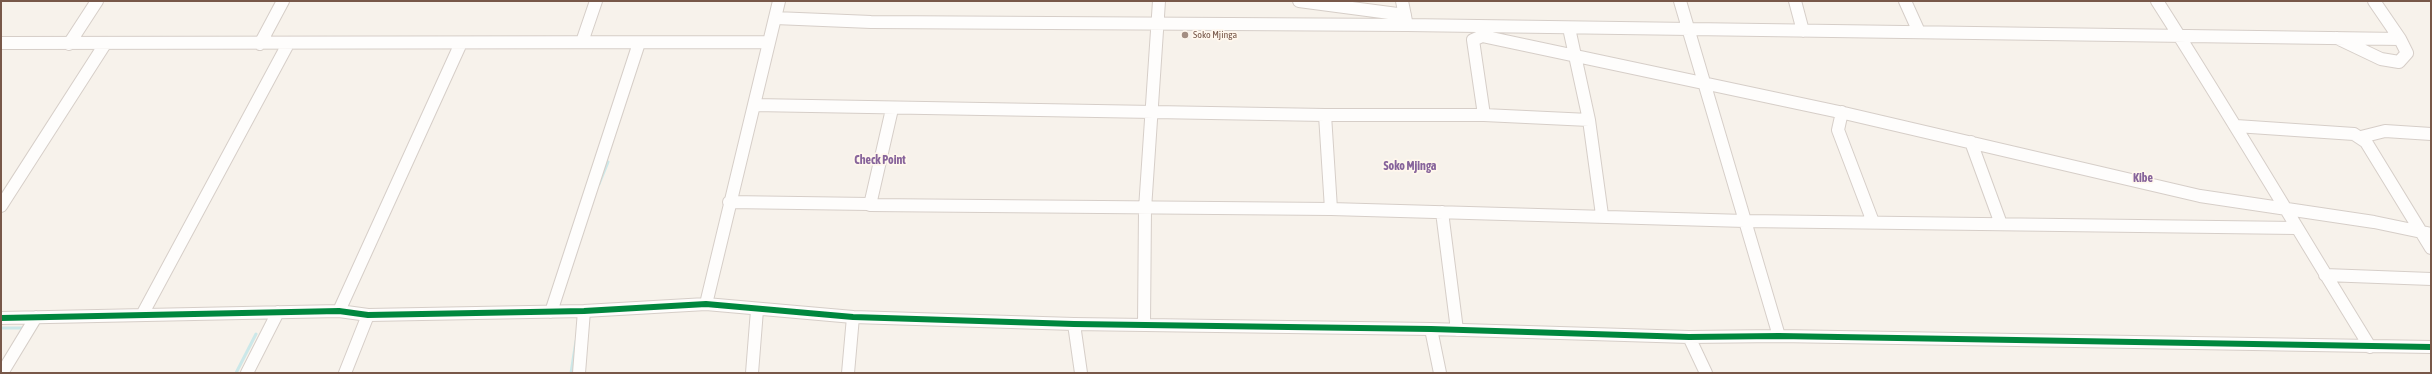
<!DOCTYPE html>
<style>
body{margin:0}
#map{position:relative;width:2432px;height:374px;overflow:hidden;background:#f7f2eb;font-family:"Asap Condensed",sans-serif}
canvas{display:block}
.frame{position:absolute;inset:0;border:2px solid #785849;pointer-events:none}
</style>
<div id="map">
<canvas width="2432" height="374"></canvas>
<div class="frame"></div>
</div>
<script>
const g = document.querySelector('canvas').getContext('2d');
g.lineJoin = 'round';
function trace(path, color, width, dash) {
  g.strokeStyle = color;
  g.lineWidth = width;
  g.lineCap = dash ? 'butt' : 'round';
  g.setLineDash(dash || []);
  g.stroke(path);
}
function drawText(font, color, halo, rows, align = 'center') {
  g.font = font + ' "Asap Condensed",sans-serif';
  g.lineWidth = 3.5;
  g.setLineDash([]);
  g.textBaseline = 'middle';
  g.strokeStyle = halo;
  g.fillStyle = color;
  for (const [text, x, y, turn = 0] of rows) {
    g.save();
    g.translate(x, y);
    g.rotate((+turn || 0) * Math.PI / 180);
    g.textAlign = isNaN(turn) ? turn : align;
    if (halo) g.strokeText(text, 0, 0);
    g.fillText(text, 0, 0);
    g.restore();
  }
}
const stream = new Path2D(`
 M 599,184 L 608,162
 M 1,328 L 22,328
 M 236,373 L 256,334
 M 571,373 L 576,341`);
const street = new Path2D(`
 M 1299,1 L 1405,15
 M 1402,1 L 1406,21
 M 1680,1 L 1779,336
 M 1795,1 L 1803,31
 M 1905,1 L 1919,32
 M 2157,1 C 2230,115 2299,232 2370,347
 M 775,18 L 871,22 L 1407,25 L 2400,39 L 2374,1
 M 1569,28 L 1589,120 L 1602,215
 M 2337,38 L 2381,59 L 2399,62 L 2407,53 L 2400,39
 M 582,42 L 596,1
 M 1,43 L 768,42
 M 69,44 L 97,1
 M 260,44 L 283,1
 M 754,105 L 1325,115 L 1484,115 L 1589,120
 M 892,109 L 870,205 L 1331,209 L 1745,221 L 2296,228
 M 1842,112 L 1838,130 L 1873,222
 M 1325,115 L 1331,209
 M 1484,115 L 1473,40 L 1482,36 L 1844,113 L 2200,196 L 2374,222 L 2431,234
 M 2236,126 L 2354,134 L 2366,142 L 2431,248
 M 2361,137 L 2385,131 L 2431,134
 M 1971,142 L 2001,224
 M 729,202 L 869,204
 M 1,206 L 105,44
 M 1442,212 L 1457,330
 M 2325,275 L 2431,279
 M 706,304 L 779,1
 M 339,311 L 461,43
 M 551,312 L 639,43
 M 142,315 L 288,44
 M 1,318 L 339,311 L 368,315 L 584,311 L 706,304 L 853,317 L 1074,324 L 1431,329 L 1689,337 L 1779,336 L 2431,347
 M 1074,324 L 1081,373
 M 1144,324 L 1145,209 L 1159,1
 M 1431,329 L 1440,373
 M 1689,337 L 1706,373
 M 2,373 L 36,317
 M 247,373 L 278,312
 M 345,373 L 368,315
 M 579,373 L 584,311
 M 752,373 L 757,310
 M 848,373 L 853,317`);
const cycleway = new Path2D(`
 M 1,318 L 339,311 L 368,315 L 584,311 L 706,304 L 853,317 L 1074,324 L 1431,329 L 1689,337 L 1779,336 L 2431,347`);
const markers = [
 [1185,35,4,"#a48e82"]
];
const poiNames = [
 ["Soko Mjinga",1193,35]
];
const quarterNames = [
 ["Check Point",880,160],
 ["Soko Mjinga",1410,166],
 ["Kibe",2143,178]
];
trace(stream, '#cce8e9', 3);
trace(street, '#d6cec8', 14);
trace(street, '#fefdfc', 12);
trace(cycleway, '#00873e', 6);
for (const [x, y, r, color] of markers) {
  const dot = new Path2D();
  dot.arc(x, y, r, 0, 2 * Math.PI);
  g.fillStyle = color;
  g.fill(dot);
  trace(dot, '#fff7ed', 1.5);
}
drawText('10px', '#785849', '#fff7ed', poiNames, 'left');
drawText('bold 12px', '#87649b', '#fff7ed', quarterNames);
</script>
